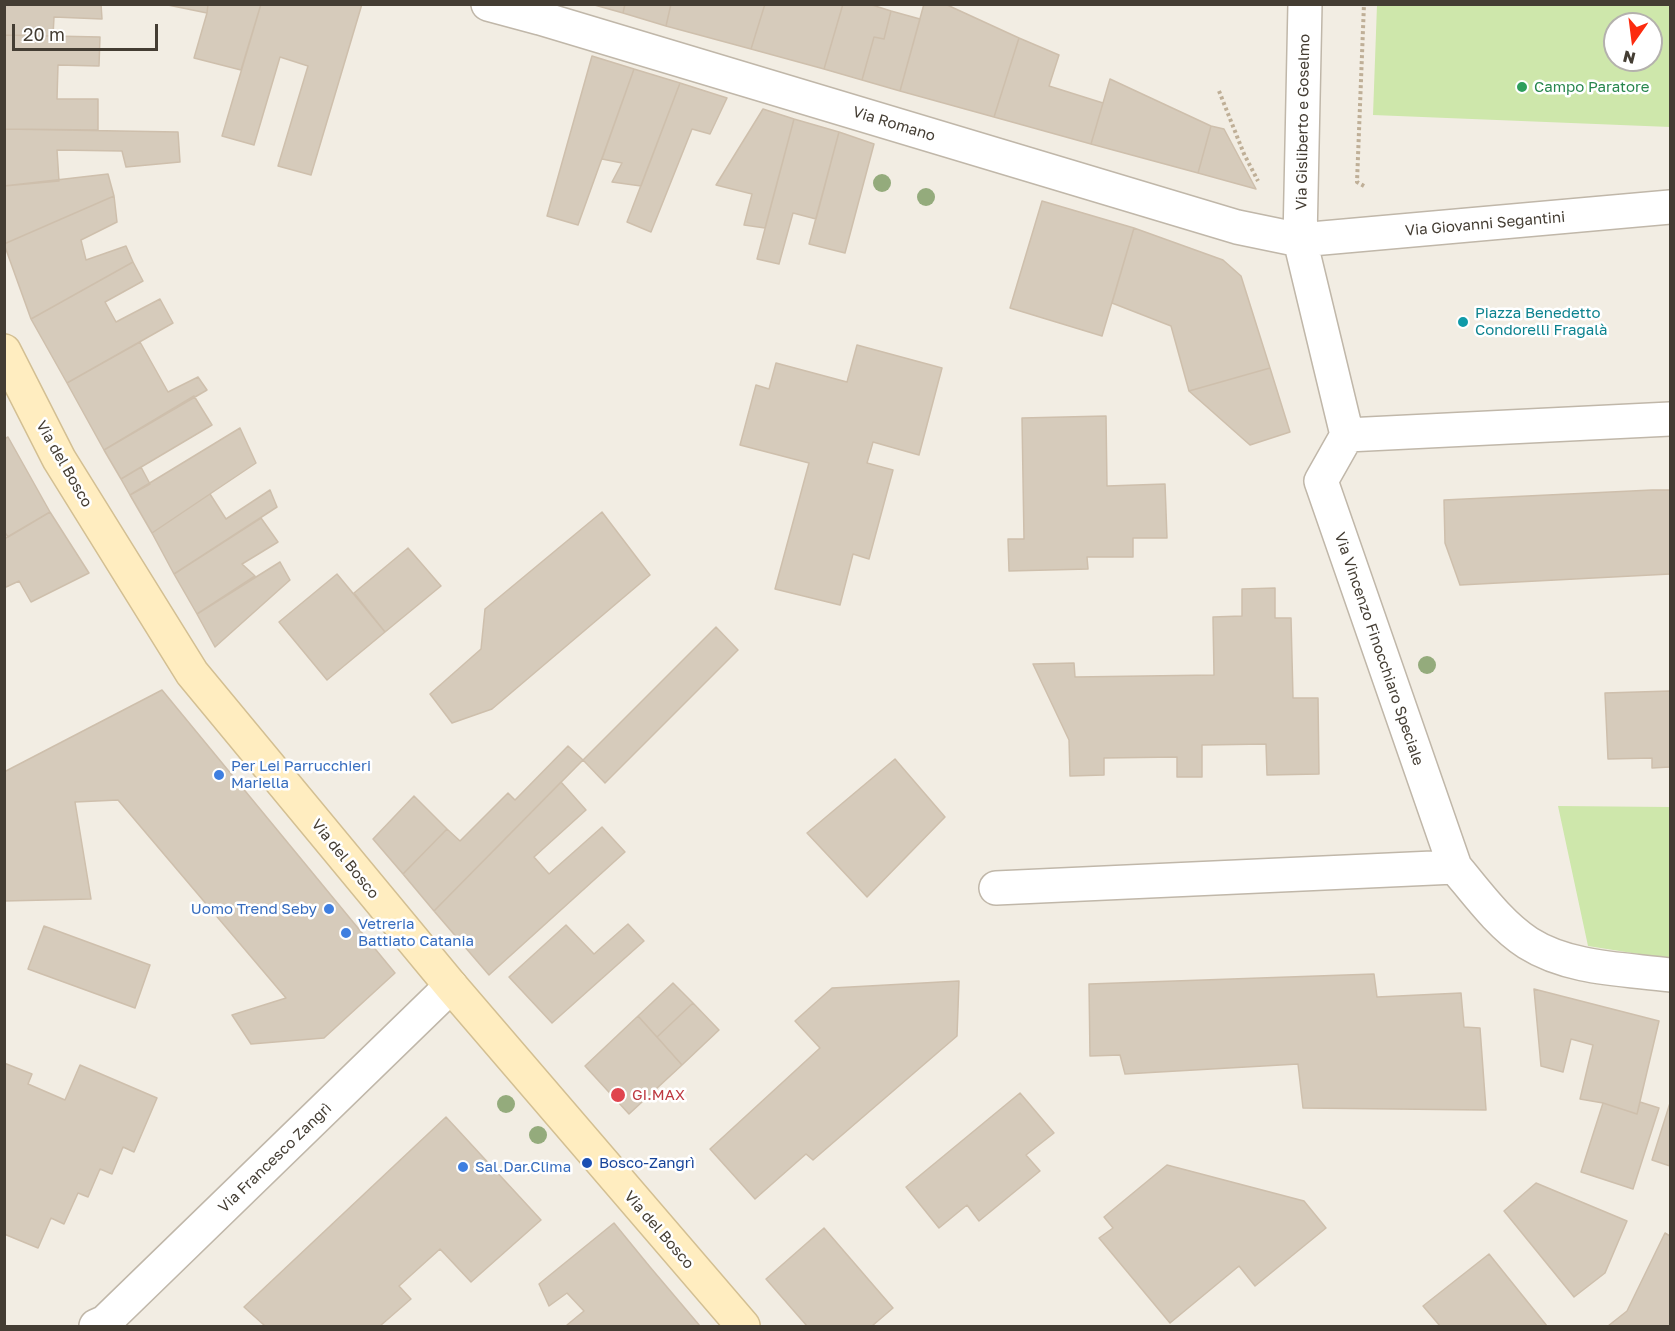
<!DOCTYPE html>
<meta charset="utf-8">
<style>
body{margin:0}
#map{position:relative;width:1675px;height:1331px;overflow:hidden;background:#f2ede3;font-family:"Golos Text",sans-serif}
canvas{display:block}
.frame{position:absolute;inset:0;border:6px solid #443d33;pointer-events:none}
.north{position:absolute;left:1603px;top:12px;width:60px;height:60px;box-sizing:border-box;background:#fff;border:2px solid #b4b1ad;border-radius:50%;rotate:194deg;font-size:16px;font-weight:700;line-height:24px;text-align:center;color:#443d33}
.north::after{content:'';display:block;margin:auto;width:21px;height:27px;background:#fc2b0f;clip-path:polygon(50% 0,100% 100%,50% 72%,0 100%)}
.scale{position:absolute;left:12px;top:24px;width:146px;height:27px;box-sizing:border-box;border:3px solid #443d33;border-top:0;padding-left:8px;font-size:18px;line-height:21px;white-space:nowrap;color:#443d33;-webkit-text-stroke:4px #fff;paint-order:stroke}
</style>
<div id="map">
<canvas width="1675" height="1331"></canvas>
<div class="frame"></div>
<div class="north">N</div>
<div class="scale">20 m</div>
</div>
<script>
const g = document.querySelector('canvas').getContext('2d');
g.lineJoin = 'round';
function fill(path, color) {
  g.fillStyle = color;
  g.fill(path, 'evenodd');
}
function trace(path, color, width, dash) {
  g.strokeStyle = color;
  g.lineWidth = width;
  g.lineCap = dash ? 'butt' : 'round';
  g.setLineDash(dash || []);
  g.stroke(path);
}
function drawText(font, color, halo, rows, align = 'center') {
  g.font = font + ' "Golos Text",sans-serif';
  g.lineWidth = 5;
  g.setLineDash([]);
  g.textBaseline = 'middle';
  g.strokeStyle = halo;
  g.fillStyle = color;
  for (const [text, x, y, turn = 0] of rows) {
    g.save();
    g.translate(x, y);
    g.rotate((+turn || 0) * Math.PI / 180);
    g.textAlign = isNaN(turn) ? turn : align;
    if (halo) g.strokeText(text, 0, 0);
    g.fillText(text, 0, 0);
    g.restore();
  }
}
const green = new Path2D(`
 M 1377,5 L 1670,5 L 1670,127 L 1373,115 ZM 1615,24 L 1651,24 L 1651,60 L 1615,60 Z
 M 1558,806 L 1670,807 L 1670,959 L 1588,946 Z`);
const building = new Path2D(`
 M 4,4 L 101,4 L 102,19 L 54,17 L 53,36 L 4,35 Z
 M 163,4 L 208,4 L 207,13 Z
 M 208,4 L 261,4 L 241,70 L 194,58 L 207,13 Z
 M 261,4 L 362,4 L 311,175 L 278,166 L 308,66 L 280,57 L 254,145 L 222,136 Z
 M 591,4 L 625,4 L 623,13 Z
 M 625,4 L 671,4 L 666,26 L 623,13 Z
 M 671,4 L 765,4 L 751,49 L 666,26 Z
 M 765,4 L 843,4 L 824,69 L 751,49 Z
 M 843,4 L 869,4 L 891,11 L 884,39 L 874,37 L 862,80 L 824,69 Z
 M 924,4 L 945,4 L 1019,38 L 994,117 L 900,91 Z
 M 891,11 L 920,19 L 900,91 L 862,80 L 874,37 L 884,39 Z
 M 4,35 L 100,37 L 99,66 L 58,65 L 57,99 L 98,99 L 98,130 L 4,129 Z
 M 1019,38 L 1059,55 L 1049,86 L 1103,103 L 1091,144 L 994,117 Z
 M 592,56 L 634,69 L 578,225 L 547,216 Z
 M 634,69 L 680,83 L 641,186 L 612,182 L 622,163 L 602,159 Z
 M 1110,79 L 1211,126 L 1198,173 L 1091,144 Z
 M 680,83 L 727,98 L 710,134 L 692,129 L 651,232 L 627,222 Z
 M 763,109 L 794,119 L 765,228 L 744,225 L 752,194 L 716,185 Z
 M 794,119 L 839,132 L 816,219 L 793,213 L 779,264 L 757,259 Z
 M 1211,126 L 1224,129 L 1256,189 L 1198,173 Z
 M 4,129 L 178,132 L 180,162 L 126,167 L 122,151 L 57,150 L 59,181 L 4,186 Z
 M 839,132 L 874,144 L 845,253 L 809,244 Z
 M 108,174 L 114,196 L 4,244 L 4,186 Z
 M 114,196 L 117,222 L 81,240 L 86,260 L 126,246 L 133,262 L 31,319 L 4,244 Z
 M 1042,201 L 1134,228 L 1102,336 L 1010,308 Z
 M 1134,228 L 1223,260 L 1241,276 L 1270,368 L 1189,391 L 1171,326 L 1112,303 Z
 M 133,262 L 143,281 L 105,302 L 116,322 L 160,299 L 173,323 L 67,383 L 31,319 Z
 M 140,342 L 168,392 L 198,377 L 207,390 L 104,450 L 67,383 Z
 M 857,345 L 942,368 L 919,455 L 873,442 L 867,463 L 893,470 L 869,559 L 853,554 L 840,605 L 775,589 L 809,463 L 740,445 L 756,385 L 769,389 L 776,363 L 847,382 Z
 M 1270,368 L 1290,432 L 1250,445 L 1189,391 Z
 M 194,396 L 212,425 L 121,479 L 104,450 Z
 M 1106,416 L 1107,486 L 1165,484 L 1167,538 L 1133,538 L 1133,557 L 1087,557 L 1088,569 L 1009,571 L 1008,539 L 1024,539 L 1022,418 Z
 M 240,428 L 256,463 L 152,533 L 130,495 Z
 M 8,437 L 50,512 L 8,537 L 4,531 L 4,439 Z
 M 141,467 L 150,484 L 130,495 L 121,479 Z
 M 270,490 L 277,507 L 174,574 L 152,533 L 210,494 L 226,519 Z
 M 1652,490 L 1670,490 L 1670,574 L 1460,585 L 1445,543 L 1444,500 Z
 M 50,512 L 89,573 L 31,602 L 19,581 L 4,588 L 4,539 Z
 M 602,512 L 650,575 L 492,709 L 452,723 L 430,694 L 481,649 L 485,609 Z
 M 261,518 L 278,542 L 242,564 L 255,576 L 197,614 L 174,574 Z
 M 408,548 L 441,586 L 385,632 L 354,593 Z
 M 280,562 L 290,580 L 215,647 L 197,614 Z
 M 337,574 L 385,632 L 327,680 L 279,622 Z
 M 1275,588 L 1275,618 L 1291,618 L 1293,698 L 1318,698 L 1319,774 L 1267,775 L 1266,744 L 1202,745 L 1202,777 L 1177,777 L 1177,757 L 1104,758 L 1104,775 L 1070,776 L 1069,740 L 1033,664 L 1074,663 L 1075,677 L 1214,675 L 1213,617 L 1242,616 L 1242,589 Z
 M 716,627 L 738,650 L 605,783 L 583,760 Z
 M 162,690 L 395,973 L 324,1038 L 251,1044 L 232,1015 L 286,998 L 118,800 L 75,802 L 91,899 L 4,901 L 4,772 Z
 M 1670,691 L 1670,767 L 1652,768 L 1652,758 L 1608,759 L 1605,693 Z
 M 568,746 L 583,760 L 434,911 L 403,874 L 447,829 L 460,841 L 508,793 L 515,800 Z
 M 895,759 L 945,817 L 867,897 L 807,833 Z
 M 561,782 L 586,810 L 534,857 L 549,874 L 602,827 L 625,852 L 489,975 L 434,911 Z
 M 414,796 L 447,829 L 403,874 L 373,839 Z
 M 628,924 L 644,941 L 552,1023 L 509,977 L 566,925 L 594,954 Z
 M 44,926 L 150,965 L 135,1008 L 28,969 Z
 M 1374,974 L 1377,997 L 1461,993 L 1464,1027 L 1480,1028 L 1486,1110 L 1303,1108 L 1298,1064 L 1125,1074 L 1120,1055 L 1090,1056 L 1089,984 Z
 M 959,981 L 957,1036 L 813,1160 L 806,1154 L 755,1199 L 710,1149 L 820,1048 L 795,1021 L 832,988 Z
 M 673,983 L 693,1003 L 657,1037 L 638,1016 Z
 M 1534,989 L 1659,1021 L 1637,1114 L 1603,1103 L 1580,1099 L 1593,1045 L 1571,1039 L 1563,1072 L 1541,1066 Z
 M 693,1003 L 719,1030 L 682,1065 L 657,1037 Z
 M 638,1016 L 682,1065 L 629,1114 L 585,1066 Z
 M 4,1063 L 32,1074 L 28,1084 L 65,1100 L 80,1065 L 157,1098 L 134,1152 L 123,1147 L 112,1174 L 100,1169 L 88,1197 L 78,1193 L 64,1224 L 51,1218 L 38,1248 L 4,1234 Z
 M 1020,1093 L 1054,1133 L 1026,1155 L 1040,1171 L 979,1221 L 967,1205 L 939,1228 L 906,1187 Z
 M 1640,1102 L 1659,1108 L 1633,1189 L 1581,1172 L 1603,1103 L 1637,1114 Z
 M 1670,1103 L 1670,1166 L 1652,1160 Z
 M 446,1117 L 541,1220 L 471,1282 L 440,1249 L 399,1286 L 411,1299 L 380,1326 L 265,1326 L 244,1307 Z
 M 1167,1165 L 1304,1201 L 1326,1228 L 1255,1286 L 1239,1266 L 1170,1323 L 1099,1238 L 1113,1228 L 1104,1217 Z
 M 1536,1183 L 1627,1221 L 1605,1273 L 1574,1297 L 1504,1211 Z
 M 614,1223 L 650,1267 L 700,1326 L 569,1326 L 567,1325 L 584,1311 L 567,1293 L 549,1306 L 539,1284 Z
 M 824,1228 L 893,1308 L 872,1326 L 807,1326 L 766,1279 Z
 M 1665,1233 L 1670,1236 L 1670,1326 L 1608,1326 L 1627,1311 Z
 M 1489,1254 L 1547,1326 L 1440,1326 L 1423,1306 Z`);
const path = new Path2D(`
 M 1219,91 L 1244,154 L 1258,181
 M 1364,186 L 1357,182 L 1364,4`);
const street = new Path2D(`
 M 488,4 L 540,18 L 1237,227 L 1300,240 L 1670,207
 M 1305,4 L 1300,240 L 1347,435 L 1670,419
 M 1455,867 C 1477,893 1499,924 1528,943 C 1569,969 1624,969 1670,975
 M 996,888 L 1455,867 L 1321,481 L 1347,435
 M 96,1326 L 105,1322 L 451,986`);
const secondary = new Path2D(`
 M 4,351 L 59,459 L 192,673 L 451,986 L 743,1326`);
const trees = [
 [882,183],
 [926,197],
 [1427,665],
 [506,1104],
 [538,1135]
];
const markers = [
 [1522,87,6,"#2e9e5b"],
 [1463,322,6,"#0f9aa8"],
 [219,775,6,"#3f7fe0"],
 [329,909,6,"#3f7fe0"],
 [346,933,6,"#3f7fe0"],
 [618,1095,8,"#e0444e"],
 [587,1163,6,"#1a4fb4"],
 [463,1167,6,"#3f7fe0"]
];
const leisureNames = [
 ["Campo Paratore",1534,87]
];
const streetNames = [
 ["Via Gisliberto e Goselmo",1303,122,-89],
 ["Via Romano",894,124,17],
 ["Via Giovanni Segantini",1485,224,-5],
 ["Via del Bosco",64,464,60],
 ["Via Vincenzo Finocchiaro Speciale",1379,649,71],
 ["Via del Bosco",345,859,51],
 ["Via Francesco Zangrì",275,1158,-44],
 ["Via del Bosco",659,1230,49]
];
const cultureNames = [
 ["Piazza Benedetto",1475,313],
 ["Condorelli Fragalà",1475,330]
];
const shopNames = [
 ["Per Lei Parrucchieri",231,766],
 ["Mariella",231,783],
 ["Uomo Trend Seby",317,909,"right"],
 ["Vetreria",358,924],
 ["Battiato Catania",358,941],
 ["Sal.Dar.Clima",475,1167]
];
const healthNames = [
 ["GI.MAX",632,1095]
];
const transitNames = [
 ["Bosco-Zangrì",599,1163]
];
fill(green, '#cee7ab');
fill(building, '#d6cbbb');
trace(building, '#cebfac', 1.5);
trace(street, '#c0b7a9', 36);
trace(secondary, '#d3bf92', 36);
trace(path, '#bfaf97', 4, [3, 3]);
trace(street, '#fff', 33);
trace(secondary, '#ffedc0', 33);
g.fillStyle = '#94ab7c';
for (const [x, y] of trees) {
  g.beginPath();
  g.arc(x, y, 9, 0, 2 * Math.PI);
  g.fill();
}
for (const [x, y, r, color] of markers) {
  const dot = new Path2D();
  dot.arc(x, y, r, 0, 2 * Math.PI);
  g.fillStyle = color;
  g.fill(dot);
  trace(dot, '#fff', 2);
}
drawText('15px', '#27864d', '#fff', leisureNames, 'left');
drawText('15px', '#443d33', '#fff', streetNames);
drawText('15px', '#0d838f', '#fff', cultureNames, 'left');
drawText('15px', '#366cbe', '#fff', shopNames, 'left');
drawText('15px', '#be3a42', '#fff', healthNames, 'left');
drawText('15px', '#164399', '#fff', transitNames, 'left');
</script>
